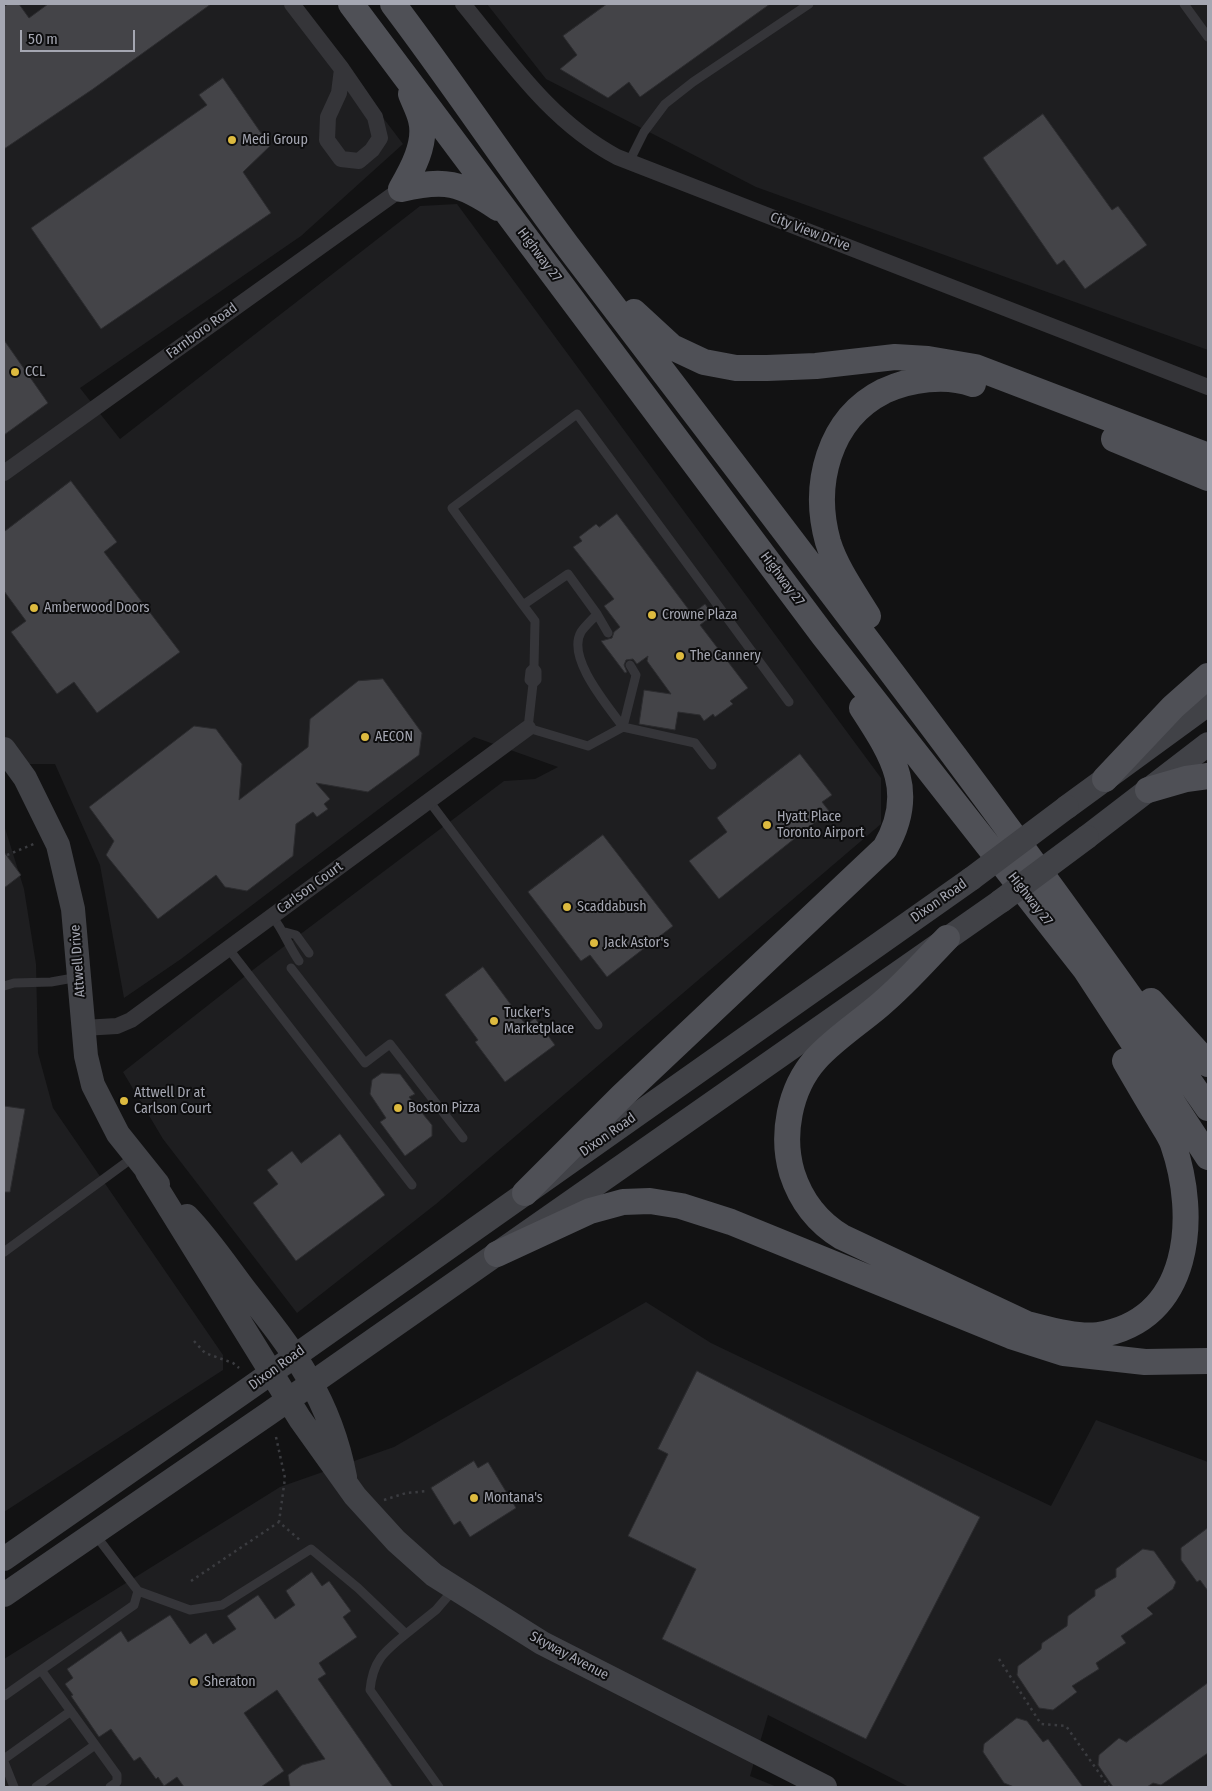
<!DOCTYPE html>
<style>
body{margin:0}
#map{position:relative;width:1212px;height:1791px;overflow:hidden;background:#121213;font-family:"Fira Sans Condensed",sans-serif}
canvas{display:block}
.frame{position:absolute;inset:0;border:5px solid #a5a7b2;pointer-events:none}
.scale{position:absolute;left:20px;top:30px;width:115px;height:22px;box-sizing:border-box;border:2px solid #a5a7b2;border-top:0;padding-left:6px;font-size:15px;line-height:18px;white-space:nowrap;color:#a5a7b2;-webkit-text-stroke:4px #0d0d0e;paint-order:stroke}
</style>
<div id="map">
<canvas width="1212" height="1791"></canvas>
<div class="frame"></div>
<div class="scale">50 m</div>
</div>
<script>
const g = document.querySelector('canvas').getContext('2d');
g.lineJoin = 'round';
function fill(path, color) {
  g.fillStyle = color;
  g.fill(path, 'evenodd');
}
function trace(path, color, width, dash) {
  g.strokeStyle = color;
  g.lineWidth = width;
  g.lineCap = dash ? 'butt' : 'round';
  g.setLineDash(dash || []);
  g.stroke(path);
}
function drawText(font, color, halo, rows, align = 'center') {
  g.font = font + ' "Fira Sans Condensed",sans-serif';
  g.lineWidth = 4;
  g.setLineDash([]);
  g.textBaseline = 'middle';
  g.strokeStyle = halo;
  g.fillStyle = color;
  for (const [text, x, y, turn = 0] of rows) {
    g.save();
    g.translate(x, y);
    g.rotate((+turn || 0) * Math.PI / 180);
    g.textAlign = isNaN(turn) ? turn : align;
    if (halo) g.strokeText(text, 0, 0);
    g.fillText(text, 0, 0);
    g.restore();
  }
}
const built = new Path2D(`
 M 4,4 L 297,4 L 403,144 L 301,236 L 80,388 L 120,439 L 420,206 L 457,204 L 881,778 L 881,824 L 436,1204 L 297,1313 L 163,1139 L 123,1072 L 258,966 L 504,781 L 535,779 L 558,767 L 474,737 L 181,959 L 124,998 L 100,865 L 55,764 L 4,764 Z
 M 487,4 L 1208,4 L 1208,350 L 756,187 L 546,79 Z
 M 4,825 L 24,889 L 36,964 L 38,1053 L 53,1108 L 223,1355 L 223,1370 L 4,1512 Z
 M 646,1302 L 711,1343 L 1051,1506 L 1096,1420 L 1208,1462 L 1208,1787 L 909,1787 L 768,1715 L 750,1776 L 777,1787 L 4,1787 L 4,1659 L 280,1487 L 394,1447 Z`);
const building = new Path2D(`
 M 8,4 L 19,4 L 29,18 L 48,4 L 211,4 L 93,89 L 4,149 L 4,7 Z
 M 607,4 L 770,4 L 640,97 L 629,82 L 608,98 L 560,69 L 577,55 L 563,36 Z
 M 223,78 L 270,146 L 243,172 L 271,213 L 101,329 L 31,228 L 207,105 L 199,95 Z
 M 1043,114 L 1112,210 L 1118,206 L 1147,245 L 1085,289 L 1064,260 L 1057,265 L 983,158 Z
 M 4,340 L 48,403 L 4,435 Z
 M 71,481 L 117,542 L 104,552 L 180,652 L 97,713 L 74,682 L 57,694 L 11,632 L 26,621 L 4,591 L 4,532 Z
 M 617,514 L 692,614 L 705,604 L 713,615 L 700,625 L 748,688 L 730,701 L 733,704 L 715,717 L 713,714 L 704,721 L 700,715 L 678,712 L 675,730 L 639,724 L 644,690 L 671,694 L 647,661 L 648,656 L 637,664 L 633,659 L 626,660 L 624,665 L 627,672 L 625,673 L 601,641 L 612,638 L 614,632 L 620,627 L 604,606 L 614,599 L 573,547 L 582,541 L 579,537 L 596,524 L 599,527 Z
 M 383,679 L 422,733 L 419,755 L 368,792 L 316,783 L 330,799 L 324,804 L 328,809 L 317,817 L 313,812 L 296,824 L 293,856 L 247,891 L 225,887 L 216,875 L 158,919 L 106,855 L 114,841 L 89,807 L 194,726 L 216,729 L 242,764 L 239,800 L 308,747 L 310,719 L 358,681 Z
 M 800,754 L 832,795 L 822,802 L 829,811 L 719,899 L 689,861 L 727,832 L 717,818 Z
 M 603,835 L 673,926 L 607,977 L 590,955 L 581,961 L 528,892 Z
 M 4,852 L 21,875 L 4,888 Z
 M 483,967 L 526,1025 L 535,1018 L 555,1045 L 505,1082 L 475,1042 L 478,1040 L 445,995 Z
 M 382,1073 L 400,1074 L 415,1094 L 409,1097 L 432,1125 L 432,1136 L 405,1156 L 380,1122 L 386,1118 L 370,1094 L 372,1080 Z
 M 4,1106 L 25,1109 L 10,1192 L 4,1192 Z
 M 340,1134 L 385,1195 L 296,1261 L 253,1203 L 278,1184 L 267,1170 L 292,1151 L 301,1163 Z
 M 697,1371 L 980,1517 L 866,1739 L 662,1639 L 696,1569 L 628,1536 L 668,1454 L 658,1449 Z
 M 474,1461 L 478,1468 L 488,1462 L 516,1508 L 470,1537 L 460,1521 L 454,1525 L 431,1488 Z
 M 1208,1528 L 1208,1591 L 1200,1580 L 1197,1582 L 1181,1560 L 1181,1548 Z
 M 1143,1549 L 1154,1551 L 1176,1582 L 1173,1589 L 1147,1608 L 1153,1614 L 1121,1636 L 1126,1643 L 1096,1663 L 1099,1669 L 1072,1686 L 1077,1692 L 1053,1710 L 1039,1708 L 1017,1675 L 1018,1666 L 1041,1649 L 1042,1643 L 1067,1626 L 1068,1616 L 1095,1596 L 1095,1590 L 1116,1577 L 1116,1569 Z
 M 312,1572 L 322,1586 L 329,1581 L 351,1611 L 343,1617 L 357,1637 L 319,1663 L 326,1674 L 318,1679 L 393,1787 L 290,1787 L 288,1775 L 302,1765 L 325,1759 L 277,1690 L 244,1713 L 284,1771 L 261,1787 L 184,1787 L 177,1777 L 164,1786 L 158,1777 L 156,1779 L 140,1757 L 134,1761 L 111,1729 L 99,1737 L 71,1696 L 73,1695 L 65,1684 L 73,1678 L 67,1669 L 121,1631 L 128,1642 L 170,1615 L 190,1644 L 206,1633 L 213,1644 L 236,1629 L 227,1616 L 258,1595 L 275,1619 L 295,1605 L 286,1591 Z
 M 1208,1683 L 1208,1753 L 1161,1785 L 1153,1783 L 1147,1787 L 1113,1787 L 1098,1765 L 1099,1755 L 1119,1738 L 1126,1742 Z
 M 1017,1718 L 1027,1721 L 1043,1742 L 1048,1739 L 1083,1787 L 1014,1787 L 1004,1783 L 983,1752 L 984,1744 Z`);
const path = new Path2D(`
 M 7,855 L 36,843
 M 194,1341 L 205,1353 L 233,1363 L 239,1368
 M 276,1437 L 285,1478 L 279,1522
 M 384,1500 L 406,1493 L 428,1491
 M 191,1581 L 279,1522 L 301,1541
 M 999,1659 L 1041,1724 L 1066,1726 L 1109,1787`);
const lane = new Path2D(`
 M 1184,4 L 1208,37
 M 629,162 L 644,132 L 665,104 L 693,82 L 809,4
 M 523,605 L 452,508 L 577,414 L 789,702
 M 597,614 L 608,633
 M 534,667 L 537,671 L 537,680 L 533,684 L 528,728 L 588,746 L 623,727 L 695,743 L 712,765
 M 533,684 L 529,680 L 530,671 L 534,667 L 535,621 L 523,605 L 568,574 L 597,614 C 592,620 585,626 581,632 C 566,658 608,706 623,727
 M 623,727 L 636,675 L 630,665
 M 429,801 L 598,1025
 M 272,916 C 284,931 288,945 299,961
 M 285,932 L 296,935 L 309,953
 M 228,948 L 412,1185
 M 291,968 L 365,1063 L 390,1044 L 463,1138
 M 4,986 L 14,983 L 51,982 L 79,977
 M 4,1252 L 135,1156
 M 94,1533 L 138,1591 L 190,1610 L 222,1605 L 311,1549 L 358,1588 L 406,1634 L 436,1610 L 455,1588
 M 406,1634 C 384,1652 373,1660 370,1690 L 439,1787
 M 41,1670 L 117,1775 L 117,1782 L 110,1787
 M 4,1696 L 134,1605 L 138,1591
 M 4,1759 L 71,1711
 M 4,1762 L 14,1787
 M 36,1787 L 95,1745`);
const street = new Path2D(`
 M 292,4 L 342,69 L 375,117 L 380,138 L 372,150 L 359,161 L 341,159 L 327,140 L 328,117 L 339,93 L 342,69
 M 463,4 C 510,61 551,122 617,157 L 1208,387
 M 4,473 L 401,189
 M 83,1028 L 117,1026 L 131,1020 L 528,728`);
const secondary = new Path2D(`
 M 4,749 L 25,778 L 58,845 L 73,909 L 86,1056 L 93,1085 L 118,1134 L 158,1184
 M 1067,807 L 1208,704
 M 1087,837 L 1208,744
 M 147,1172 L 300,1419 L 355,1496 L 396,1541 L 434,1575 L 542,1643 L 825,1787
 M 187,1216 C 209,1239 227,1266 246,1291 C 294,1352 330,1398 345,1477
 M 4,1559 L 251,1387 L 971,879
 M 4,1595 L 268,1414 L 1001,901`);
const primary = new Path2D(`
 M 351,4 L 823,635 L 1085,969 L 1208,1157
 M 393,4 C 452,82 507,165 566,244 C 783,530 1004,813 1208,1108
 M 401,189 C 412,170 427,143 421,120 C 419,111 414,102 411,94
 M 401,189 C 445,179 460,182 498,208
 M 634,312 L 672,347 L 704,362 L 736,368 L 767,368 L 816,366 L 895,357 L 928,359 L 975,367 L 1208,456
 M 1114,439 L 1208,478
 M 868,616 C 854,593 836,568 828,542 C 812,485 828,419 884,391 C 910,379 946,374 973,384
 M 1105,779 L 1173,707 L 1208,676
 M 1148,790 L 1186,779 L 1208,776
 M 947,938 C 925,961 904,985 880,1005 C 859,1023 834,1039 816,1059 C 789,1089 781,1136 792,1173 C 801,1201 817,1222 842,1237 L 1027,1324 C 1047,1329 1077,1338 1098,1335 C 1192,1320 1198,1216 1173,1144 C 1170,1135 1163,1126 1158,1117 C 1147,1099 1136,1080 1125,1061
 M 1151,1001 L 1208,1064
 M 525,1193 L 622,1096 L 885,848 C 917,793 894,757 862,708
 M 497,1254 L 590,1211 L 623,1202 L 650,1201 L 681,1206 L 731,1222 L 1011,1336 L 1064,1353 L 1145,1362 L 1208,1361`);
const secondaryBridge = new Path2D(`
 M 971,879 L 1067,807
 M 1001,901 L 1087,837`);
const markers = [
 [232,140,5,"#ddba3f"],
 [15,372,5,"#ddba3f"],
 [34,608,5,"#ddba3f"],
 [652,615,5,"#ddba3f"],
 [680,656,5,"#ddba3f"],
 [365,737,5,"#ddba3f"],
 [767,825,5,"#ddba3f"],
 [567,907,5,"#ddba3f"],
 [594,943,5,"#ddba3f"],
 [494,1021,5,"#ddba3f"],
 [124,1101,5,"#ddba3f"],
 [398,1108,5,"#ddba3f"],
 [474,1498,5,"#ddba3f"],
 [194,1682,5,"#ddba3f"]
];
const poiNames = [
 ["Medi Group",242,140],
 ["CCL",25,372],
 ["Amberwood Doors",44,608],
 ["Crowne Plaza",662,615],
 ["The Cannery",690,656],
 ["AECON",375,737],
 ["Hyatt Place",777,817],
 ["Toronto Airport",777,833],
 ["Scaddabush",577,907],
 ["Jack Astor's",604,943],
 ["Tucker's",504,1013],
 ["Marketplace",504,1029],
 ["Attwell Dr at",134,1093],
 ["Carlson Court",134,1109],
 ["Boston Pizza",408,1108],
 ["Montana's",484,1498],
 ["Sheraton",204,1682]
];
const streetNames = [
 ["City View Drive",810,232,21],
 ["Highway 27",539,255,53],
 ["Farnboro Road",202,331,-36],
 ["Highway 27",782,579,53],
 ["Carlson Court",310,888,-36],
 ["Highway 27",1030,899,52],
 ["Dixon Road",939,901,-35],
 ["Attwell Drive",78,961,-94],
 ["Dixon Road",608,1135,-35],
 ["Dixon Road",277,1368,-36],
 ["Skyway Avenue",569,1656,28]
];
fill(built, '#1e1e20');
fill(building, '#444448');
trace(building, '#2c2c2f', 1);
trace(path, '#3b3c40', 2.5, [2.5, 4]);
trace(lane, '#353539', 9);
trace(street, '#353539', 16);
trace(secondary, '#414247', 24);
trace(primary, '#4f5056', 26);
trace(secondaryBridge, '#414247', 24);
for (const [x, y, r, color] of markers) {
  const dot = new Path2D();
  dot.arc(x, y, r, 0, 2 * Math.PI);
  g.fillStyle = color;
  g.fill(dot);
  trace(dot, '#0d0d0e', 2);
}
drawText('14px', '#a5a7b2', '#0d0d0e', poiNames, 'left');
drawText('14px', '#a5a7b2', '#0d0d0e', streetNames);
</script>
